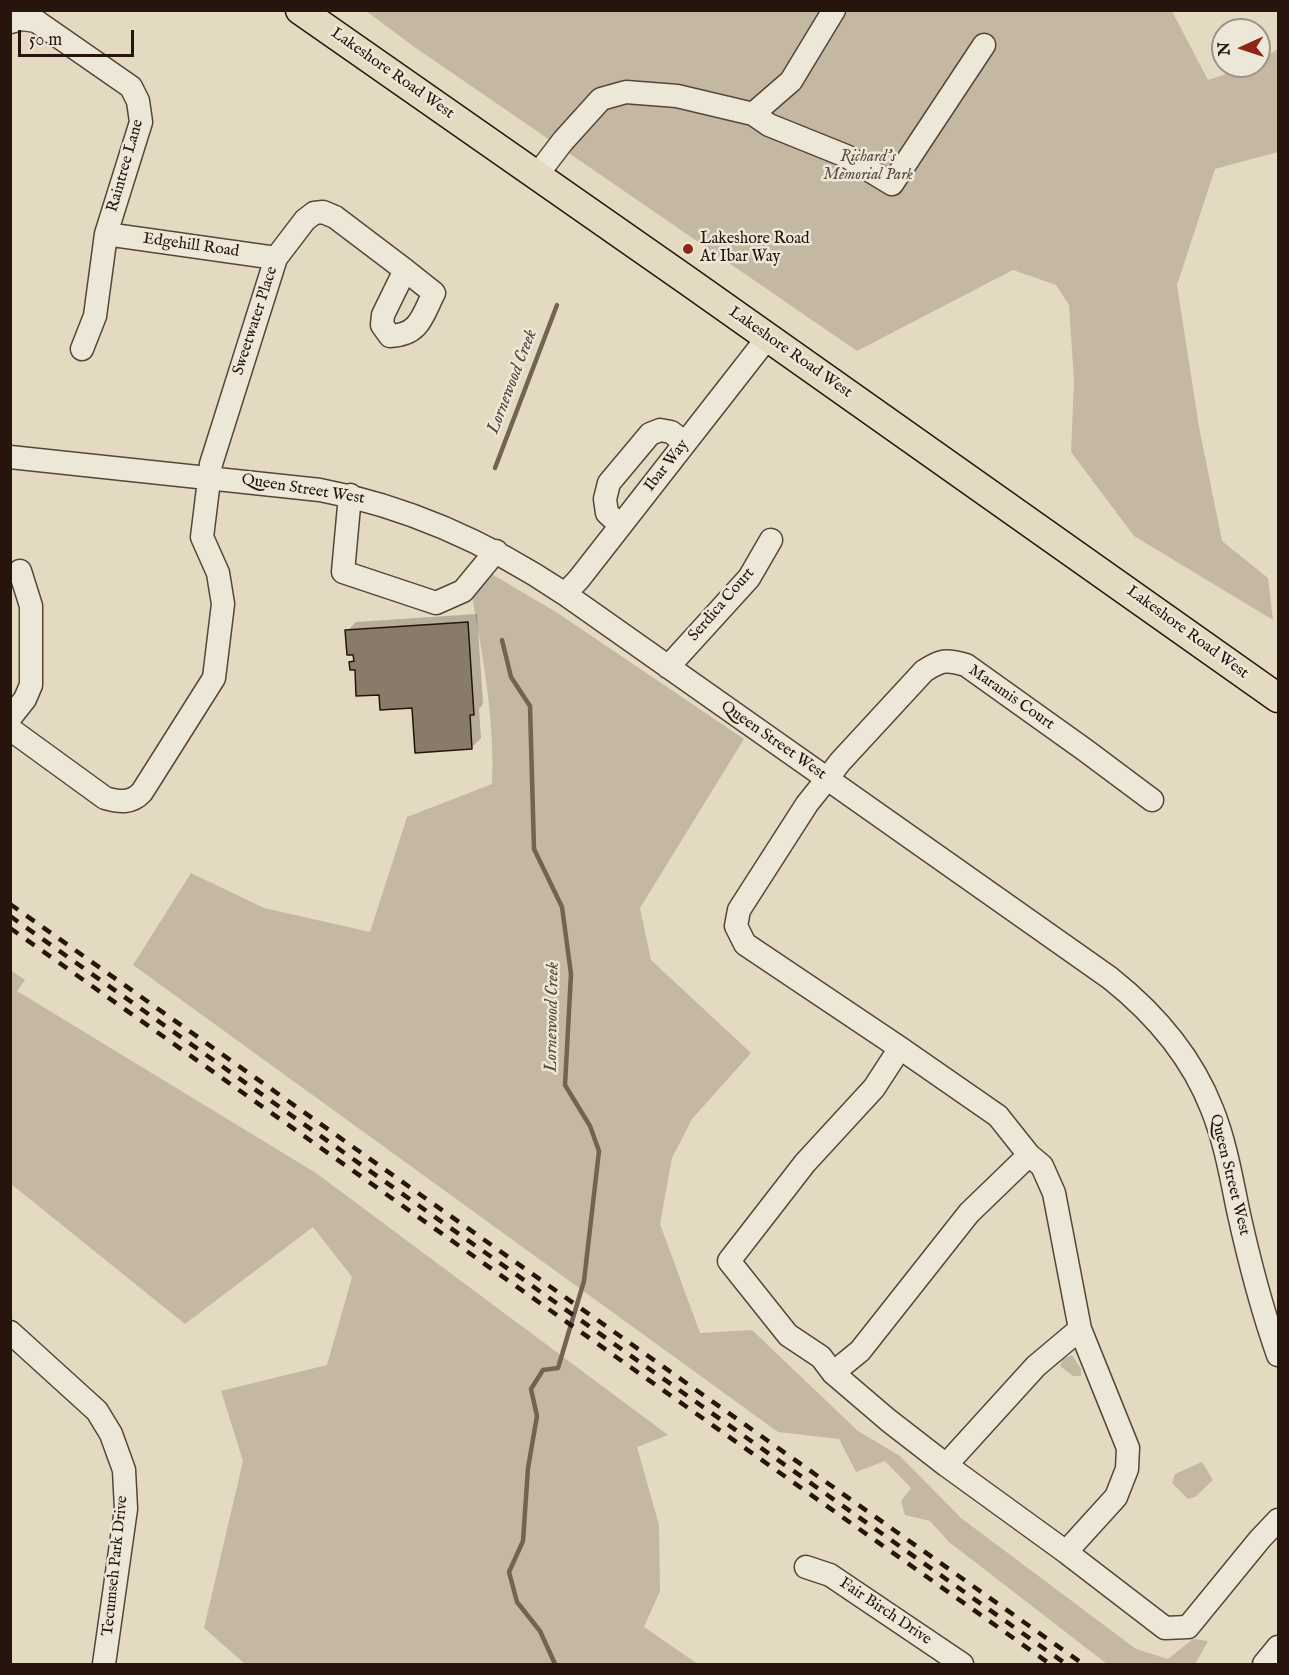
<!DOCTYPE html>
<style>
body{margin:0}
#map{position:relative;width:1289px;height:1675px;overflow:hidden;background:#e4dac1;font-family:"IM FELL English",serif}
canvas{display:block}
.frame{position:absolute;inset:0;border:12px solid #27140c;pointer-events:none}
.north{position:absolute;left:1211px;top:18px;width:60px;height:60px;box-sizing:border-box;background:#ede7d7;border:2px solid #9e9386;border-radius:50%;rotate:267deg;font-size:16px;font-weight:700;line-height:24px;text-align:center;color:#27140c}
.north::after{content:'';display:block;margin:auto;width:21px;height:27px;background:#8f2418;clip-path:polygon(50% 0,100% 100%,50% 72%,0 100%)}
.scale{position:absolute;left:18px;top:30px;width:116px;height:27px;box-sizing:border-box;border:3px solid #27140c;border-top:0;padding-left:8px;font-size:18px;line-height:21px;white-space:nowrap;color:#27140c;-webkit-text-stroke:4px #ede7d7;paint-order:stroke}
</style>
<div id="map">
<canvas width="1289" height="1675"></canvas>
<div class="frame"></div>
<div class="north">N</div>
<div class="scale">50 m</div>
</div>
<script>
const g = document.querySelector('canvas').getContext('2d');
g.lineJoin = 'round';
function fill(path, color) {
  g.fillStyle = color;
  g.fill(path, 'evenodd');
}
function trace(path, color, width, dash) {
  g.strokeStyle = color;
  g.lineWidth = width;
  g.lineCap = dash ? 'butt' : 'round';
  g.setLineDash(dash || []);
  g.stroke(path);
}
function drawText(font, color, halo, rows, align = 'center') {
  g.font = font + ' "IM FELL English",serif';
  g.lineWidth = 5;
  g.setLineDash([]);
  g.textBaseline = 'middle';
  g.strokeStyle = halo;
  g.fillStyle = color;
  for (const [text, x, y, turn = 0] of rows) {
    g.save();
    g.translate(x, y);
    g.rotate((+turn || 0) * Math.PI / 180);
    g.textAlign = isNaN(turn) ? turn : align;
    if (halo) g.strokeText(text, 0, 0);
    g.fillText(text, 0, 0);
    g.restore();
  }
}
const green = new Path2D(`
 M 366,11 L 1172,11 L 1208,80 L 1250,66 L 1259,66 L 1259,61 L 1278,49 L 1278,152 L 1215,169 L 1177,285 L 1199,427 L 1222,541 L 1268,578 L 1273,620 L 1134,536 L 1071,452 L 1074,381 L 1069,305 L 1056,285 L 1013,270 L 857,351 L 413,46 Z
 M 490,573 L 556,612 L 744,739 L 640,908 L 651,960 L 751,1053 L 692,1119 L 672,1158 L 660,1224 L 700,1333 L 752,1330 L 858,1431 L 900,1456 L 961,1518 L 1136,1649 L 1168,1659 L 1193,1639 L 1208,1641 L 1195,1664 L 1107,1664 L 949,1542 L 930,1521 L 905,1515 L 901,1501 L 911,1488 L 885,1461 L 856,1472 L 839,1439 L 778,1432 L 133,965 L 191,873 L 264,908 L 370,932 L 407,817 L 492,784 C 495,721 483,658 472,596 Z
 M 10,970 L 25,980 L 17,991 L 316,1173 L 668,1435 L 637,1447 L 659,1525 L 660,1591 L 644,1627 L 698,1664 L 245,1664 L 204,1628 L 243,1461 L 221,1391 L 327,1365 L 352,1277 L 313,1227 L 185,1324 L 11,1184 Z
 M 1072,1355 L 1081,1369 L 1081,1376 L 1073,1376 L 1060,1366 L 1063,1359 Z
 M 1202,1462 L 1213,1480 L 1195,1497 L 1188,1499 L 1172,1483 L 1175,1474 Z`);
const shadow = new Path2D(`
 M 477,614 L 483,704 L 479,709 L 481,738 L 471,748 L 414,706 L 380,693 L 351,662 L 355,658 L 347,631 L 356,622 Z`);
const stream = new Path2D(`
 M 495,468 L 557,305
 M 502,640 L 511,677 L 530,706 L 534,849 L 562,907 L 571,974 L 565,1085 L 590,1126 L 599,1151 L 584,1281 L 558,1368 L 543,1370 L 531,1389 L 537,1416 L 528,1468 L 523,1541 L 509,1572 L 517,1602 L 540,1631 L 555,1664`);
const building = new Path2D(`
 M 468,622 L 474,715 L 470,715 L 472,749 L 415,753 L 412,708 L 380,710 L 379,695 L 356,696 L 355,670 L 350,670 L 349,662 L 354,661 L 353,655 L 347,655 L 345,630 Z`);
const minor = new Path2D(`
 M 10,22 L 22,19 L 36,21 L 131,87 L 138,101 L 141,122 L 106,234 L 95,316 L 82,349
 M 753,114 L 791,81 L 834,10
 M 537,175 L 563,141 L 601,99 L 626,92 L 677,96 L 753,114 L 769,125 L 846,156 L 892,184 L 984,45
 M 106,234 L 276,258
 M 10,457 L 320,490 C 410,507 489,543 565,594 L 1110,978 C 1154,1013 1191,1055 1212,1109 C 1225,1141 1231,1176 1238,1210 C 1249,1260 1261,1307 1278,1355
 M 350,495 L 343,572 L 436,603 L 463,591 L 496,551
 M 620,525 L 607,513 L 605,499 L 609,483 L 650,434 L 660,430 L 671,432 L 685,443
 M 565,594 L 579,579 L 768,337
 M 668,667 L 749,578 L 771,540
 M 10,718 L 25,699 L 31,685 L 31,606 L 20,571
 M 10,729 L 105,798 C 119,802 131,804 142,792 L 214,678 L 223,604 L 218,573 L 202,537 L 211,464 L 276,258 L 305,220 L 314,213 L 323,212 L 335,217 L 405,270 L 383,315 L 382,325 L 390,336 C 420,335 422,316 434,293 L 405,270
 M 900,1048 L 874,1088 L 805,1163 L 729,1261 L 788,1335 L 821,1357 L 833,1373 L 888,1420 L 946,1465 L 1066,1552 L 1165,1628 L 1188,1627 L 1260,1539 L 1278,1520
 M 10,1332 L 97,1411 L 111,1434 L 124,1470 L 126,1509 L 104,1664
 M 833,1373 L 860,1351 L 969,1213 L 1029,1155
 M 946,1465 L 1036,1366 L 1080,1329
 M 1066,1552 L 1116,1497 L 1127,1469 L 1128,1448 L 1080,1329 L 1054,1193 L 1042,1166 L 1029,1155 L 998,1116 L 900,1048 L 745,944 L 736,926 L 739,910 L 807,804 L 827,779 L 840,762 L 924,671 C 941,660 946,659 966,665 L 1085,750 L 1152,800
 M 806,1567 L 830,1575 L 962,1664
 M 1264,1664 L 1278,1647`);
const major = new Path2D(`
 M 300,10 L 688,281 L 1278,698`);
const rail = new Path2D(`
 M 10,904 L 1083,1664
 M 10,916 L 1066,1664
 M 10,928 L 1050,1664`);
const markers = [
 [688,249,6,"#8f2418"]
];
const streetNames = [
 ["Lakeshore Road West",392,74,35],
 ["Raintree Lane",126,166,-74],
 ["Edgehill Road",191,246,8],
 ["Sweetwater Place",256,321,-72],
 ["Lakeshore Road West",790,353,35],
 ["Ibar Way",667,466,-52],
 ["Queen Street West",303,490,9],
 ["Serdica Court",722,605,-49],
 ["Lakeshore Road West",1187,633,36],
 ["Maramis Court",1011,698,35],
 ["Queen Street West",773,741,35],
 ["Queen Street West",1229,1175,76],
 ["Tecumseh Park Drive",116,1566,-84],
 ["Fair Birch Drive",885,1612,34]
];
const parkNames = [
 ["Richard's",868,158],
 ["Memorial Park",868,176]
];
const poiNames = [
 ["Lakeshore Road",700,240],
 ["At Ibar Way",700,258]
];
const waterNames = [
 ["Lornewood Creek",513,382,-69],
 ["Lornewood Creek",553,1017,-89]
];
fill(green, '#c4b8a2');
fill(shadow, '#0003');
trace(stream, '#726353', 4.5);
fill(building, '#897b6a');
trace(building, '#27140c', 1.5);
trace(minor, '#564639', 25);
trace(major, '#27140c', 31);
trace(minor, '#ede7d7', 22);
trace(major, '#e4dac1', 28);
trace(rail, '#27140c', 4.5, [10, 10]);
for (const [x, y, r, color] of markers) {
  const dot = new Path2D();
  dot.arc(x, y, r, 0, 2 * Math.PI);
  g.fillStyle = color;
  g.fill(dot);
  trace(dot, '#ede7d7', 2);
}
drawText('16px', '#27140c', '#ede7d7', streetNames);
drawText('italic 16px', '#5e4d40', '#ede7d7', parkNames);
drawText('16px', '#27140c', '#ede7d7', poiNames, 'left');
drawText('italic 18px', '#59483c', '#ede7d7', waterNames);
</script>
